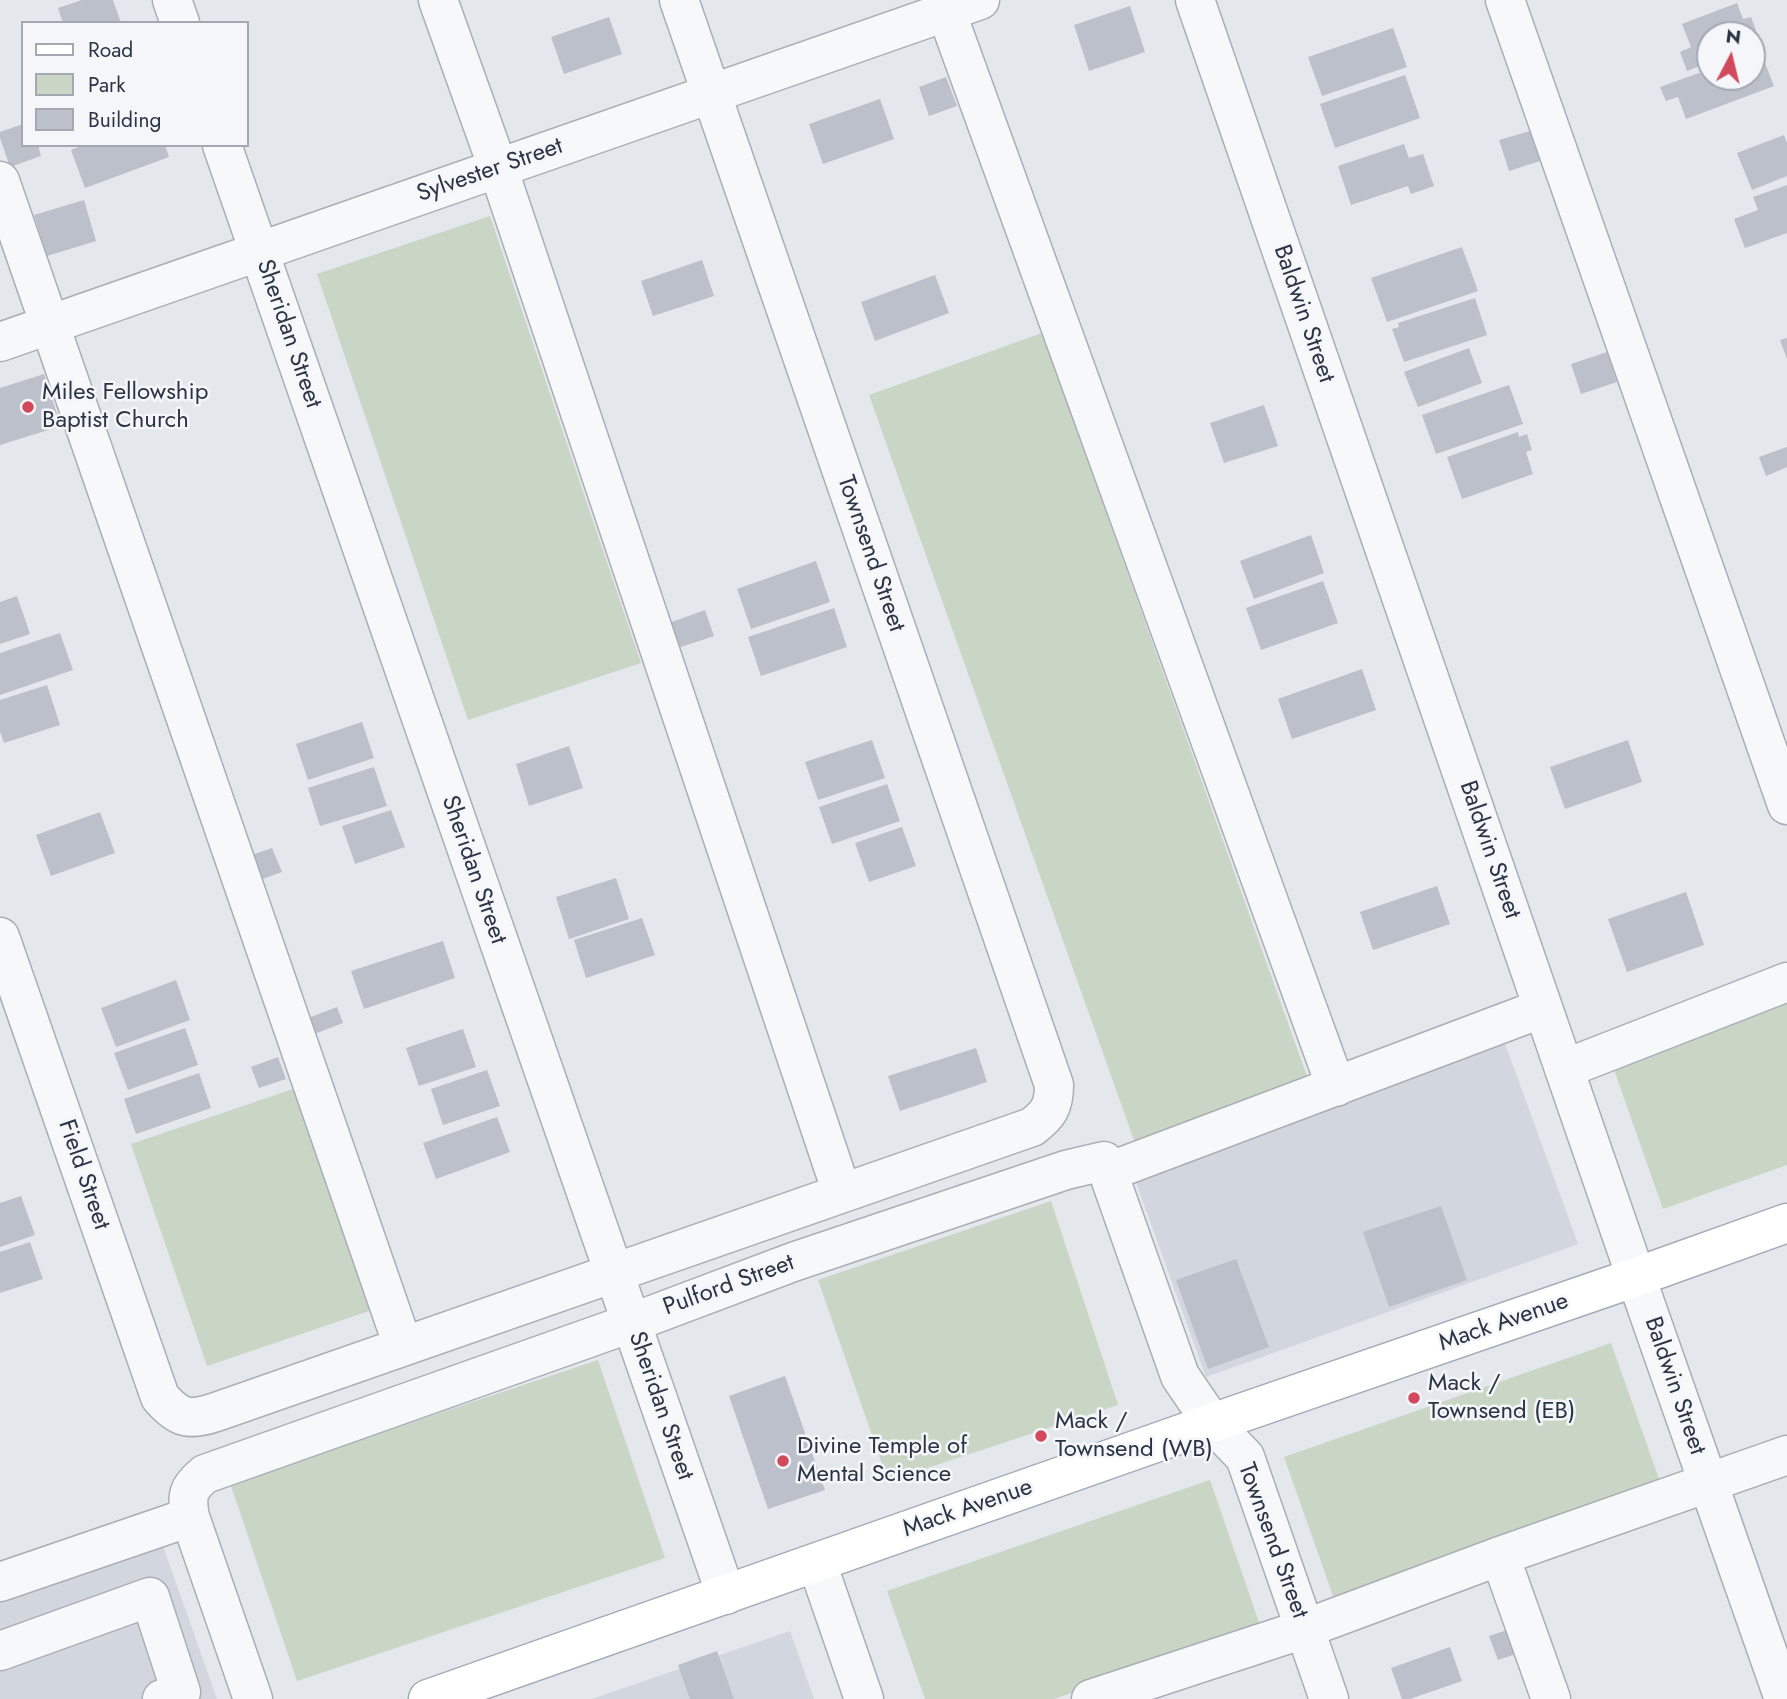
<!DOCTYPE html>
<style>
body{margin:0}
#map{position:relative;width:1787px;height:1699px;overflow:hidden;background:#e4e7ec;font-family:Jost,sans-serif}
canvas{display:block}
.legend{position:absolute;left:21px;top:21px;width:228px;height:126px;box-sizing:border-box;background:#f4f6f9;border:2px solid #a4a8b1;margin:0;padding:9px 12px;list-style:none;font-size:21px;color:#2b3445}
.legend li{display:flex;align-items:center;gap:14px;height:35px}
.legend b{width:35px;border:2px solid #a4a8b1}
.north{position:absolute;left:1696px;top:21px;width:70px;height:70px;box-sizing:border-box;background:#f4f6f9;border:2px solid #a4a8b1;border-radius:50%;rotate:7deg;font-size:19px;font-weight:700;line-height:28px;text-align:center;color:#2b3445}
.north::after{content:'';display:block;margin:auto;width:24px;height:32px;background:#d1495b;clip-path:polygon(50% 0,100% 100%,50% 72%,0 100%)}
</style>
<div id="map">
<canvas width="1787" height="1699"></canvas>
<ul class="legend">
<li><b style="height:9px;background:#fff"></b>Road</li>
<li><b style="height:19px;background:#c9d6c5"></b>Park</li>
<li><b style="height:19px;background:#bbc0ca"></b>Building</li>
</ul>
<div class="north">N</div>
</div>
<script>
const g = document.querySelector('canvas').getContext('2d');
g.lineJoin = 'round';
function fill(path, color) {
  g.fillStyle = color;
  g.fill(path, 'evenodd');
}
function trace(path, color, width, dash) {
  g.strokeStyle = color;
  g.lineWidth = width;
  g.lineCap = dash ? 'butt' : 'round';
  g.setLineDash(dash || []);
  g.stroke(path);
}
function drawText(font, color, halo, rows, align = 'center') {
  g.font = font + ' Jost,sans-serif';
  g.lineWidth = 5;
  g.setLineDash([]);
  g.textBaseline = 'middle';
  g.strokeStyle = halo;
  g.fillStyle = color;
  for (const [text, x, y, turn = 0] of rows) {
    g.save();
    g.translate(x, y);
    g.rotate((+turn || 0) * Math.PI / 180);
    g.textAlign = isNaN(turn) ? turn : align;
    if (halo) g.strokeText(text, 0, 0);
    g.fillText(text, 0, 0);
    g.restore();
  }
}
const built = new Path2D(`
 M 1503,1038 L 1578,1244 L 1206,1377 L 1132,1171 Z
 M 151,1512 L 217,1699 L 0,1699 L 0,1565 Z
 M 790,1631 L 814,1699 L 592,1699 Z`);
const green = new Path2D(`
 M 490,216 L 641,663 L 468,720 L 317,274 Z
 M 1042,333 L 1309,1082 L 1135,1143 L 869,395 Z
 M 1787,1003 L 1787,1165 L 1663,1209 L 1612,1064 Z
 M 296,1088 L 372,1310 L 207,1366 L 131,1144 Z
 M 1051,1201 L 1118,1405 L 888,1481 L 818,1280 Z
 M 1611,1343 L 1663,1490 L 1336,1604 L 1284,1457 Z
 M 598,1360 L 665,1558 L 297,1681 L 230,1483 Z
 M 1210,1480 L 1261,1628 L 1054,1699 L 925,1699 L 887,1591 Z`);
const building = new Path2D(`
 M 82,0 L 113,0 L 121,23 L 63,23 L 58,8 Z
 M 1737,3 L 1743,19 L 1751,17 L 1760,42 L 1752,46 L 1752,35 L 1710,35 L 1710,62 L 1687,71 L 1680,52 L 1691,47 L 1682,24 Z
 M 1130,6 L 1145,52 L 1089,71 L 1074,25 Z
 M 609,17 L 622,54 L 564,74 L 551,37 Z
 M 1393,28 L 1407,67 L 1322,96 L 1308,57 Z
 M 1760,50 L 1774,86 L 1686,119 L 1678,97 L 1666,101 L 1660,87 L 1710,69 L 1710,77 L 1752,77 L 1752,53 Z
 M 1405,75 L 1420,118 L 1335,148 L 1320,104 Z
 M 946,77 L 957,106 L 929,116 L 919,87 Z
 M 880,99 L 894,139 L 823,164 L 809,124 Z
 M 23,124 L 23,145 L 38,145 L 41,156 L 10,167 L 0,138 L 0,132 Z
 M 1530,131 L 1540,161 L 1509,171 L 1499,140 Z
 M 1784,135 L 1787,143 L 1787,176 L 1752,190 L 1737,153 Z
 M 1404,144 L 1409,158 L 1423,154 L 1434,186 L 1411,194 L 1408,186 L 1351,205 L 1338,166 Z
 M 83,145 L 165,145 L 169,157 L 85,188 L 71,150 Z
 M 1787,185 L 1787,233 L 1745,248 L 1734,219 L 1758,210 L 1753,197 Z
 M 84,200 L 96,241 L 47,256 L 34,215 Z
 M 1462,247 L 1478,291 L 1387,322 L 1371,278 Z
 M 702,260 L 714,296 L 653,316 L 641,281 Z
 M 935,275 L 949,313 L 875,341 L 861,302 Z
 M 1475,298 L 1487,335 L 1404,362 L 1392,329 L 1399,327 L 1398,323 Z
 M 1787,338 L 1787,359 L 1780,340 Z
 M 1469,348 L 1482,383 L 1418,407 L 1404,372 Z
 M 1607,352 L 1617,382 L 1581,394 L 1571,364 Z
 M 44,374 L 61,426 L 0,445 L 0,388 Z
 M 1509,385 L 1523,424 L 1436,454 L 1422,415 Z
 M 1264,405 L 1278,446 L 1224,463 L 1210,423 Z
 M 1518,432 L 1519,437 L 1527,434 L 1532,450 L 1526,452 L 1533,474 L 1462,499 L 1447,457 Z
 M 1787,447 L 1787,467 L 1766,476 L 1759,457 Z
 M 1311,535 L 1324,573 L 1254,599 L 1240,561 Z
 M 816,561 L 830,602 L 751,629 L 737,589 Z
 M 1323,581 L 1338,623 L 1261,650 L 1246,608 Z
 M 17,596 L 30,634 L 0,644 L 0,602 Z
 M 834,608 L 847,647 L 761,676 L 748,637 Z
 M 705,610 L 714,636 L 678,648 L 669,623 Z
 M 60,633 L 73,670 L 0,695 L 0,653 Z
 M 1362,669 L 1376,710 L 1292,739 L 1278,699 Z
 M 47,685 L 60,725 L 4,743 L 0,732 L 0,700 Z
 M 362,722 L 374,758 L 308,780 L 296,744 Z
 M 872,740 L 885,778 L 818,800 L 805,762 Z
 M 1628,740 L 1642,782 L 1565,809 L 1550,767 Z
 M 569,746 L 583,788 L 529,806 L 516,764 Z
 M 374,767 L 387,806 L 320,826 L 308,788 Z
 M 887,784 L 900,821 L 832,844 L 819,807 Z
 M 391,810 L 405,847 L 355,864 L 342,826 Z
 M 100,812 L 115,853 L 51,876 L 36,835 Z
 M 902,827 L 916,866 L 869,882 L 855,843 Z
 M 272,848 L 282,872 L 252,883 L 243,858 Z
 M 616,878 L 629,919 L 569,939 L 556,897 Z
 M 1437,886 L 1450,924 L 1373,950 L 1360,912 Z
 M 1686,892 L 1704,945 L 1627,972 L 1608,919 Z
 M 642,918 L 655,955 L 586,978 L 574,940 Z
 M 443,941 L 455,978 L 364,1009 L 351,971 Z
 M 176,980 L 190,1020 L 116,1047 L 101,1008 Z
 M 337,1007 L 343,1023 L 309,1036 L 303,1020 Z
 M 185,1028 L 198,1065 L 128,1090 L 114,1053 Z
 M 463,1029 L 476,1067 L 419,1086 L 406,1048 Z
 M 976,1048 L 987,1082 L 900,1111 L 888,1076 Z
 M 278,1057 L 286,1079 L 259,1088 L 251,1067 Z
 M 487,1070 L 500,1106 L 443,1125 L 431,1089 Z
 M 199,1073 L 211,1108 L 136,1134 L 124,1099 Z
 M 497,1117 L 510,1152 L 436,1179 L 423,1143 Z
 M 21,1196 L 35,1235 L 0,1247 L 0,1203 Z
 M 1441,1206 L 1467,1280 L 1389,1307 L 1363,1232 Z
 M 30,1242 L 43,1279 L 0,1293 L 0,1252 Z
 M 1236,1259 L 1269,1347 L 1208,1369 L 1176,1280 Z
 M 785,1376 L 825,1490 L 768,1509 L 729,1396 Z
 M 1516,1627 L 1525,1651 L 1498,1660 L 1489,1636 Z
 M 1450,1647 L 1462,1681 L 1410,1699 L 1402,1699 L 1391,1668 Z
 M 717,1651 L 734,1699 L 690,1699 L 678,1665 Z`);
const minor = new Path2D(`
 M 172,0 L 180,23
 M 438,0 L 498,168 L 842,1193
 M 942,0 L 1336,1087
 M 1195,0 L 1636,1277 L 1784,1699
 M 1505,0 L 1787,805
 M 222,145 L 726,1595
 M 0,181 L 403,1346
 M 0,342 L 980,0
 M 0,937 L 160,1397 C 179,1419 189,1421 216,1412 L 1032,1127 C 1048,1115 1054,1107 1054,1085 L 679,0
 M 1564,1069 L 1787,982
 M 1108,1172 L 1543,1008
 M 1500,1556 L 1551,1699
 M 817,1563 L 864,1699
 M 0,1582 L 190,1517
 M 0,1651 L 150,1597 L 181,1692 L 162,1699
 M 253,1699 L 190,1517 C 186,1495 188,1488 205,1474 L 631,1323 L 793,1262 L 1066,1170 L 1104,1161 L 1180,1376 L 1212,1423 L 1245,1457 L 1329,1699
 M 1091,1699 L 1304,1629 L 1500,1556 L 1787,1455`);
const major = new Path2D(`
 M 428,1699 L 1212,1423 L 1636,1277 L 1787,1223`);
const markers = [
 [28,407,7,"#d1495b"],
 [1414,1398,7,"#d1495b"],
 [1041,1436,7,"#d1495b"],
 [783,1461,7,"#d1495b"]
];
const streetNames = [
 ["Sylvester Street",490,171,-19],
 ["Baldwin Street",1303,314,71],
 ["Sheridan Street",288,334,71],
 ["Townsend Street",870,554,71],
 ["Baldwin Street",1489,850,71],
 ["Sheridan Street",473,870,71],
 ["Field Street",83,1175,71],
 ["Pulford Street",729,1286,-20],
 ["Mack Avenue",1504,1323,-19],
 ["Baldwin Street",1674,1386,71],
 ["Sheridan Street",660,1406,71],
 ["Mack Avenue",968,1509,-19],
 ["Townsend Street",1272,1541,70]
];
const poiNames = [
 ["Miles Fellowship",42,393],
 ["Baptist Church",42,421],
 ["Mack /",1428,1384],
 ["Townsend (EB)",1428,1412],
 ["Mack /",1055,1422],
 ["Townsend (WB)",1055,1450],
 ["Divine Temple of",797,1447],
 ["Mental Science",797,1475]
];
fill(built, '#d2d6de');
fill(green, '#c9d6c5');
fill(building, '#bbc0ca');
trace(minor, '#a9aeb7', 41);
trace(major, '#a3abb8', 41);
trace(minor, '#f7f8fa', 38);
trace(major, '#fff', 38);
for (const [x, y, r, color] of markers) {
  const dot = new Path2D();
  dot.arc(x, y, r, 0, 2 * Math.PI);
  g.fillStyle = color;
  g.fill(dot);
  trace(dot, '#f4f6f9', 2.5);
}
drawText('24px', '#2b3445', '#f4f6f9', streetNames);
drawText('24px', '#2b3445', '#f4f6f9', poiNames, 'left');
</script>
